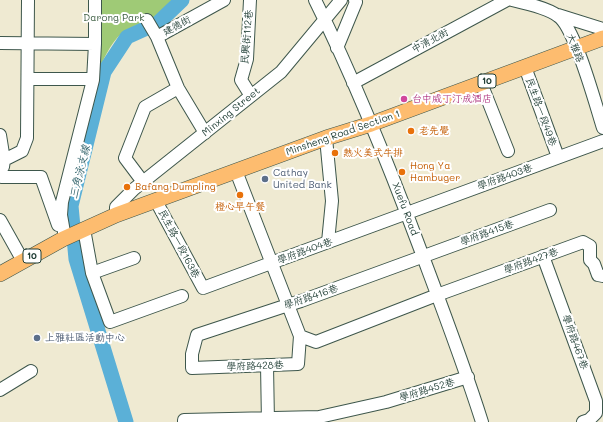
<!DOCTYPE html>
<meta charset="utf-8">
<style>
body{margin:0}
canvas{display:block;background:#efead2}
</style>
<canvas width="603" height="422"></canvas>
<script>
const g = document.querySelector('canvas').getContext('2d');
g.lineJoin = 'round';
function fill(path, color) {
  g.fillStyle = color;
  g.fill(path, 'evenodd');
}
function trace(path, color, width, dash) {
  g.strokeStyle = color;
  g.lineWidth = width;
  g.lineCap = dash ? 'butt' : 'round';
  g.setLineDash(dash || []);
  g.stroke(path);
}
function drawText(font, color, halo, rows, align = 'center') {
  g.font = font + ' Mali,"LXGW WenKai TC",sans-serif';
  g.lineWidth = 4;
  g.setLineDash([]);
  g.textBaseline = 'middle';
  g.strokeStyle = halo;
  g.fillStyle = color;
  for (const [text, x, y, turn = 0] of rows) {
    g.save();
    g.translate(x, y);
    g.rotate((+turn || 0) * Math.PI / 180);
    g.textAlign = isNaN(turn) ? turn : align;
    if (halo) g.strokeText(text, 0, 0);
    g.fillText(text, 0, 0);
    g.restore();
  }
}
const green = new Path2D(`
 M 97,0 L 172,0 C 160,22 131,22 117,38 C 107,49 101,66 94,79 Z`);
const river = new Path2D(`
 M 126,422 L 76,259 L 71,206 L 104,72 L 127,37 L 158,23 L 182,0`);
const minor = new Path2D(`
 M 250,0 L 247,59 L 241,80 L 251,96
 M 315,0 C 356,82 390,168 422,254 C 443,310 464,365 482,422
 M 512,0 C 525,3 548,8 558,16 C 575,27 596,106 603,128
 M 558,15 L 603,29
 M 147,20 L 157,37
 M 0,43 L 95,44
 M 337,48 L 356,2 L 355,0
 M 525,67 L 558,157
 M 28,79 L 93,79
 M 353,83 L 507,0
 M 481,83 L 508,151
 M 205,133 L 178,88 L 157,37 L 224,0
 M 0,135 L 4,160 L 3,167
 M 326,138 L 332,201 L 328,242
 M 0,162 L 22,151 L 27,138 L 28,0
 M 236,171 L 300,336 L 298,364 L 192,368 L 192,354 L 197,335 L 288,305 L 301,301 L 550,210
 M 2,177 L 41,177 L 58,225
 M 143,182 L 125,158 L 145,107 L 178,88
 M 156,201 L 203,288 L 603,141
 M 116,215 L 116,207 L 134,189 L 281,72 L 341,0
 M 0,220 L 23,261
 M 84,229 L 92,273 L 110,322 L 182,296
 M 65,238 L 61,215 L 62,202 L 93,80 L 95,44 L 95,0
 M 543,256 L 596,401 L 596,413 L 589,420 L 583,422
 M 92,273 L 134,258
 M 300,336 L 316,342 L 437,295 L 583,242 L 590,246 L 590,260 L 594,264 L 598,275 L 603,276
 M 267,365 L 268,422
 M 0,390 L 31,371
 M 184,422 L 184,420 L 319,417 L 386,402 L 468,377`);
const major = new Path2D(`
 M 0,274 L 63,239 L 116,215 L 326,138 L 371,124 L 603,38`);
const markers = [
 [404,99,4,"#d1479c"],
 [411,131,4,"#e8710a"],
 [335,153,4,"#e8710a"],
 [402,172,4,"#e8710a"],
 [265,179,4,"#5c6f8a"],
 [127,187,4,"#e8710a"],
 [240,195,4,"#e8710a"],
 [37,338,4,"#5c6f8a"]
];
const shields = [
 [487,81,18],
 [32,256,18]
];
const shieldNames = [
 ["10",487,81],
 ["10",32,256]
];
const parkNames = [
 ["Darong Park",114,18]
];
const streetNames = [
 ["建德街",177,26,-29],
 ["民興街112巷",247,37,-85],
 ["中清北街",430,41,-28],
 ["大雅路",575,48,69],
 ["Minxing Street",231,112,-39],
 ["民生路一段49巷",541,112,70],
 ["Minsheng Road Section 1",343,133,-19],
 ["學府路403巷",505,177,-20],
 ["Xuefu Road",405,209,69],
 ["學府路415巷",487,233,-20],
 ["民生路一段163巷",179,244,62],
 ["學府路404巷",305,251,-20],
 ["學府路427巷",531,261,-20],
 ["學府路416巷",311,297,-19],
 ["學府路467巷",575,342,70],
 ["學府路428巷",255,366,-2],
 ["學府路452巷",427,390,-17]
];
const hotelNames = [
 ["台中威丁汀成酒店",412,99]
];
const foodNames = [
 ["老先覺",419,131],
 ["熱火美式牛排",343,153],
 ["Hong Ya",410,166],
 ["Hambuger",410,178],
 ["Bafang Dumpling",135,187],
 ["橙心早午餐",240,207,"center"]
];
const serviceNames = [
 ["Cathay",273,173],
 ["United Bank",273,185],
 ["上雅社區活動中心",45,338]
];
const waterNames = [
 ["三角泳支線",80,172,-76]
];
fill(green, '#9fca76');
trace(river, '#5bb0d7', 15);
trace(minor, '#3e574c', 14);
trace(major, '#3e574c', 16);
trace(minor, '#fff', 12);
trace(major, '#fdbc6f', 15);
for (const [x, y, r, color] of markers) {
  const dot = new Path2D();
  dot.arc(x, y, r, 0, 2 * Math.PI);
  g.fillStyle = color;
  g.fill(dot);
  trace(dot, '#fff', 1.5);
}
for (const [x, y, w] of shields) {
  const box = new Path2D();
  box.roundRect(x - w / 2, y - 7, w, 14, 3);
  g.fillStyle = '#fff';
  g.fill(box);
  trace(box, '#1f3d34', 1);
}
drawText('bold 9px', '#1f3d34', null, shieldNames);
drawText('10px', '#3f6044', '#fff', parkNames);
drawText('10px', '#1f3d34', '#fff', streetNames);
drawText('10px', '#b23c85', '#fff', hotelNames, 'left');
drawText('10px', '#c56008', '#fff', foodNames, 'left');
drawText('10px', '#4e5e75', '#fff', serviceNames, 'left');
drawText('italic 11px', '#34656d', '#fff', waterNames);
</script>
